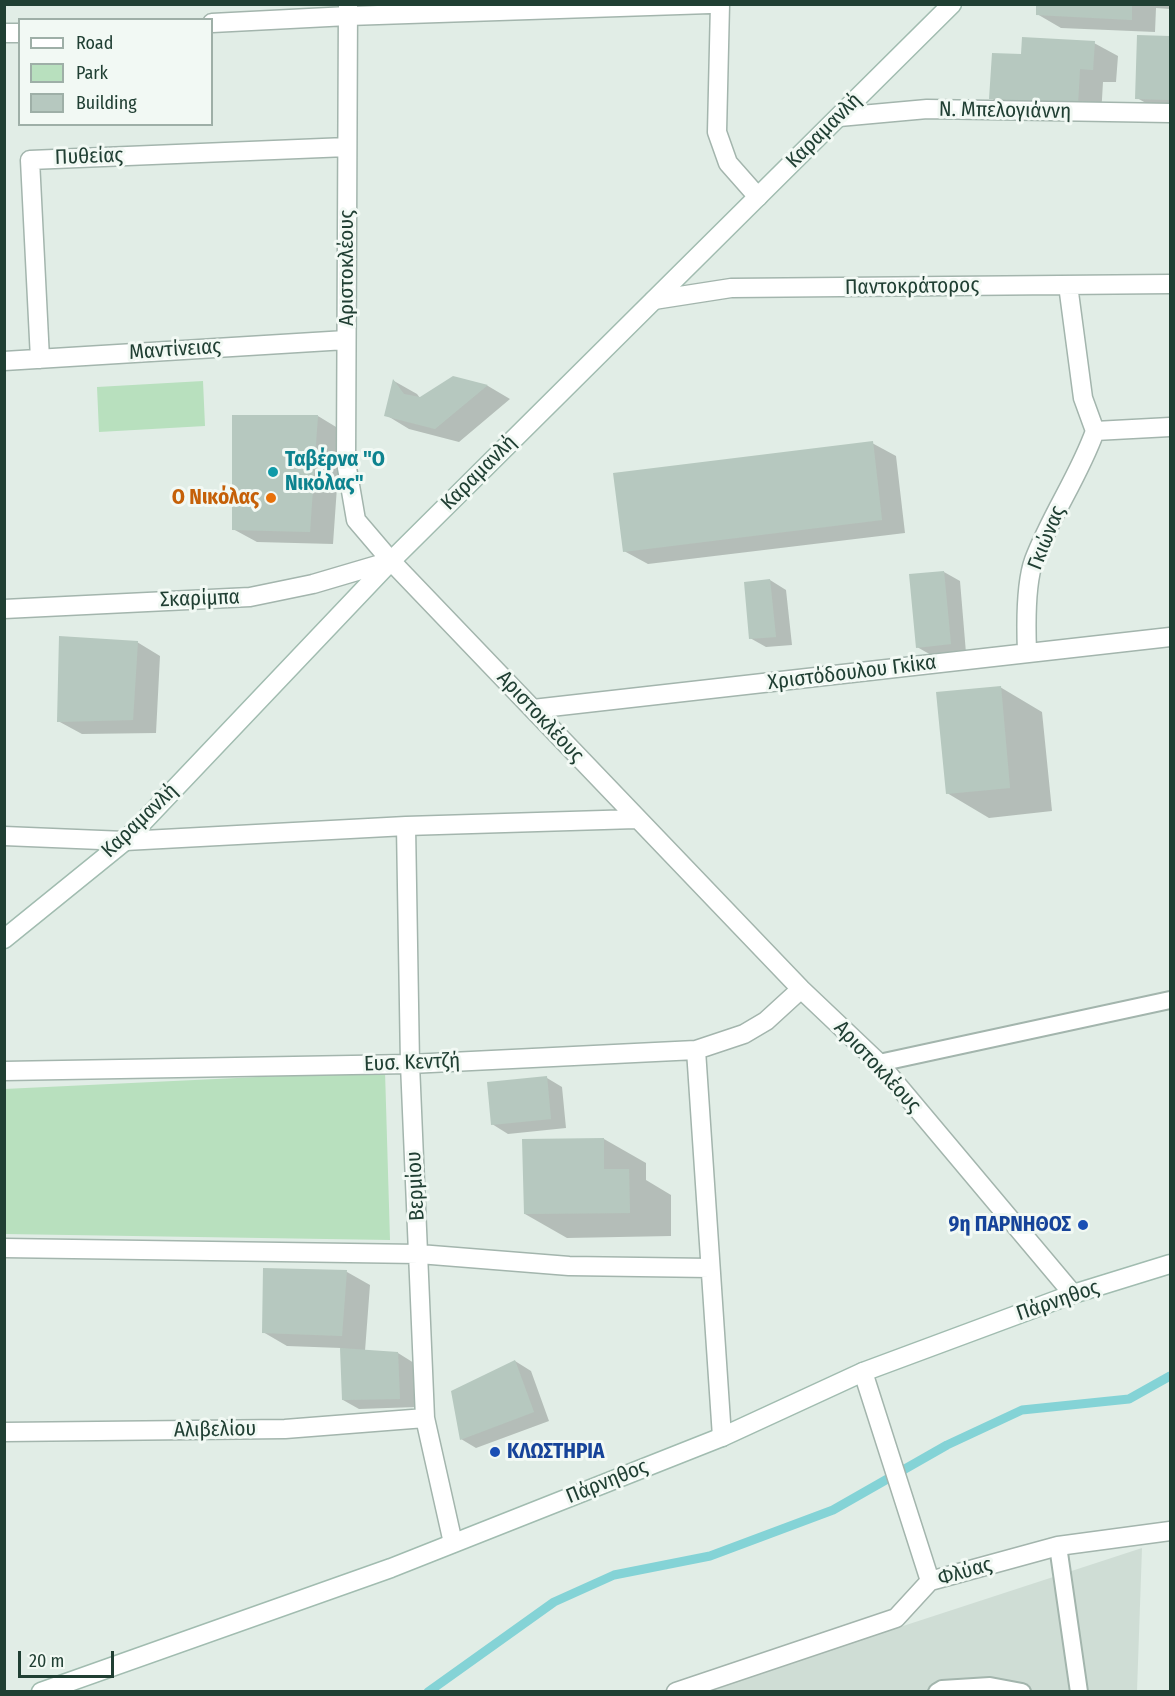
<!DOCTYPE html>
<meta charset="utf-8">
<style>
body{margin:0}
#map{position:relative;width:1175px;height:1696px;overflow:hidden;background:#e1ede6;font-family:"Fira Sans Condensed",sans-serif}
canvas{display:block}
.frame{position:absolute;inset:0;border:6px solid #203f33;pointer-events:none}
.legend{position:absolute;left:18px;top:18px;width:195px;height:108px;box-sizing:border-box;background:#f2f9f4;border:2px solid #9eafa7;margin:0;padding:8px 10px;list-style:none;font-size:18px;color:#203f33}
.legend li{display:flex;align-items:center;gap:12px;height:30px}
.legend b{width:30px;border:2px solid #9eafa7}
.scale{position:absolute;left:18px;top:1651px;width:96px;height:27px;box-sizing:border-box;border:3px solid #203f33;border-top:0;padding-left:8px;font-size:18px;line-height:21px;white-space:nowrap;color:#203f33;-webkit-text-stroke:4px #f2f9f4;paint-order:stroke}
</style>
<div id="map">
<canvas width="1175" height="1696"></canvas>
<div class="frame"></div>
<ul class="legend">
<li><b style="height:8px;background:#fff"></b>Road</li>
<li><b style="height:16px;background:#b8e0be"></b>Park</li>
<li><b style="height:16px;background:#b6c8bf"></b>Building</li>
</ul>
<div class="scale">20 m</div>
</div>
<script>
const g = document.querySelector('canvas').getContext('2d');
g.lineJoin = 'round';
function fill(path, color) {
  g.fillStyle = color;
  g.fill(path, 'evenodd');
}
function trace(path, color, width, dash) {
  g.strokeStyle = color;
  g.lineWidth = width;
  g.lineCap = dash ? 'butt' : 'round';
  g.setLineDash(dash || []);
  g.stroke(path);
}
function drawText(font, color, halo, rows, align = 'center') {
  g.font = font + ' "Fira Sans Condensed",sans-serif';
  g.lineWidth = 6;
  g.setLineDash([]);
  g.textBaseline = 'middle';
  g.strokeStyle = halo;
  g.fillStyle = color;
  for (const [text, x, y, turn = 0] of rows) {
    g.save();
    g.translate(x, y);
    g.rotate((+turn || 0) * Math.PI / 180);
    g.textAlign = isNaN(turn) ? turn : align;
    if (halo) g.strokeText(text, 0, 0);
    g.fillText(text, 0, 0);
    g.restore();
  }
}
const built = new Path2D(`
 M 1142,1548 L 1137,1691 L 704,1691 Z`);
const green = new Path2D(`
 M 203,381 L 205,426 L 99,432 L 97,387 Z
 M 385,1071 L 390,1240 L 5,1234 L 4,1089 Z`);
const shadow = new Path2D(`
 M 1038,4 L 1170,4 L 1170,9 L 1156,8 L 1155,32 L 1061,28 L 1037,14 Z
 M 1139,36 L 1170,37 L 1170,108 L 1153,107 L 1137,98 Z
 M 1094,43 L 1118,56 L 1116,82 L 1103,82 L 1101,116 L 1014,112 L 991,98 Z
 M 454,377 L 488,386 L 510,399 L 459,442 L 409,429 L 386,415 L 394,381 L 417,394 L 420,398 Z
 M 318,416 L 341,430 L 333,544 L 257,542 L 233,529 Z
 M 872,443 L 896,456 L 905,533 L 648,564 L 624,551 Z
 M 944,572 L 960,581 L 966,653 L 933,656 L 917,647 Z
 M 770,580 L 786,590 L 792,645 L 766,647 L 750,638 Z
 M 137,642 L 160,656 L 156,733 L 82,734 L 58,721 Z
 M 1000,687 L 1042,712 L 1052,811 L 989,818 L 947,793 Z
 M 547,1078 L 562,1087 L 566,1128 L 508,1134 L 492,1124 Z
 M 604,1139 L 646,1163 L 646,1180 L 671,1195 L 671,1236 L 567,1238 L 525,1214 Z
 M 265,1269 L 347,1272 L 370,1285 L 365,1351 L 398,1353 L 414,1363 L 416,1407 L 359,1409 L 343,1400 L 341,1348 L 287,1346 L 263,1332 Z
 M 515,1361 L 531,1371 L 549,1421 L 476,1448 L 461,1439 Z`);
const stream = new Path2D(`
 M 428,1692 L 554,1602 L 614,1575 L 710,1556 L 833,1510 L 947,1445 L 1022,1410 L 1129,1399 L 1170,1376`);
const building = new Path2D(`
 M 1036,4 L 1132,4 L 1132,20 L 1036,15 Z
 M 1137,35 L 1170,36 L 1170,100 L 1135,99 Z
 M 1022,37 L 1095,41 L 1093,70 L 1080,69 L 1078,104 L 989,99 L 992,53 L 1021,54 Z
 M 453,376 L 488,385 L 435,429 L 384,416 L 393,379 L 404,394 L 420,397 Z
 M 232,415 L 318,415 L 310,532 L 232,530 Z
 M 873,441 L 882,520 L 623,552 L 613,473 Z
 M 944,571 L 951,644 L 916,648 L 909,574 Z
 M 770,579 L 776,637 L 749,639 L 744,582 Z
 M 59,636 L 138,641 L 133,720 L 57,722 Z
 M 1001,686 L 1010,788 L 946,794 L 936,692 Z
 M 547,1076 L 551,1119 L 491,1125 L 487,1082 Z
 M 604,1138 L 604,1169 L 629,1169 L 630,1213 L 524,1214 L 522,1139 Z
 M 263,1268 L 347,1270 L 342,1336 L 262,1333 Z
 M 340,1348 L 398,1352 L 400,1399 L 342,1400 Z
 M 515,1360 L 534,1412 L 460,1440 L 451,1391 Z`);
const lane = new Path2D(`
 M 879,1063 L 1170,1000
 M 1058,1546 L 1079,1692
 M 937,1692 L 942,1689 L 990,1686 L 1022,1692`);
const street = new Path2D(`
 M 348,4 L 346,462 L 356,520 L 391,561 L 801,989 L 879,1063 L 1073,1294
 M 720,4 L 717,132 L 728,163 L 758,197
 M 212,23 L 348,16 L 710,4
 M 4,33 L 20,33
 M 839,117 L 927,109 L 1170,113
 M 654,300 L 731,288 L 1170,284
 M 40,359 L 30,160 L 347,147
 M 4,361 L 346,340
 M 1095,431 L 1170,427
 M 4,609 L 250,597 L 313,584 L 391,561
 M 1027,652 C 1026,626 1025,585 1034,560 C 1051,515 1079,476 1095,431 L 1083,398 L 1068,285
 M 533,709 L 1170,637
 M 406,826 L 410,1064 L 425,1418 L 453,1543
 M 4,836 L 125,841 L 406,826 L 636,819
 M 696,1050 L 722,1437
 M 4,1071 L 410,1064 L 696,1050 L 744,1034 L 766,1021 L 801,989
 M 4,1248 L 419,1254 L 569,1266 L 710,1268
 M 863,1372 L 930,1581
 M 4,1432 L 285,1429 L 425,1418
 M 676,1692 L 896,1618 L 930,1581 L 1058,1546 L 1170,1531`);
const secondary = new Path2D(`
 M 4,939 L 125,841 L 391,561 L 952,4
 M 41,1692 L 391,1568 L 722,1437 L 863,1372 L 1073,1294 L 1170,1264`);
const markers = [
 [273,472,6,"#0f9aa8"],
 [271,498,6,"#e8710a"],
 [1083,1225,6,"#1a4fb4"],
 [495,1452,6,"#1a4fb4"]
];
const streetNames = [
 ["Ν. Μπελογιάννη",1005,111,1],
 ["Καραμανλή",824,131,-45],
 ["Πυθείας",89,157,-2],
 ["Αριστοκλέους",347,268,-90],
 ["Παντοκράτορος",912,287,-1],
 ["Μαντίνειας",175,350,-4],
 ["Καραμανλή",479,473,-45],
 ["Γκιώνας",1047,538,-68],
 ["Σκαρίμπα",200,599,-2],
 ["Χριστόδουλου Γκίκα",852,673,-7],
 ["Αριστοκλέους",540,717,47],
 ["Καραμανλή",140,821,-44],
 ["Ευσ. Κεντζή",412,1063,-2],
 ["Αριστοκλέους",877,1067,47],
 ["Βερμίου",416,1186,-93],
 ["Πάρνηθος",1058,1301,-19],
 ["Αλιβελίου",215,1430,-1],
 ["Πάρνηθος",607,1482,-22],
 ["Φλύας",965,1572,-16]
];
const cultureNames = [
 ["Ταβέρνα \"Ο",285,460],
 ["Νικόλας\"",285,484]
];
const foodNames = [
 ["Ο Νικόλας",259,498]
];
const transitNames = [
 ["9η ΠΑΡΝΗΘΟΣ",1071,1225],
 ["ΚΛΩΣΤΗΡΙΑ",507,1452,"left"]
];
fill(built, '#cfddd5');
fill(green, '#b8e0be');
fill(shadow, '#0003');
trace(stream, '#84d3d6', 9);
fill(building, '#b6c8bf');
trace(lane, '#a3b5ad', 20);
trace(street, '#a3b5ad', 21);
trace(secondary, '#a1bcb0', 21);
trace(lane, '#fff', 16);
trace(street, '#fff', 18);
trace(secondary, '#fff', 18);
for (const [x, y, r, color] of markers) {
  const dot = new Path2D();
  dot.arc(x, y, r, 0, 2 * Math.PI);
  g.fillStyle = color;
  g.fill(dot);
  trace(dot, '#f2f9f4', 2);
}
drawText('21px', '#203f33', '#f2f9f4', streetNames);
drawText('bold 21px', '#0d838f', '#f2f9f4', cultureNames, 'left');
drawText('bold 21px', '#c56008', '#f2f9f4', foodNames, 'right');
drawText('bold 21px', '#164399', '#f2f9f4', transitNames, 'right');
</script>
